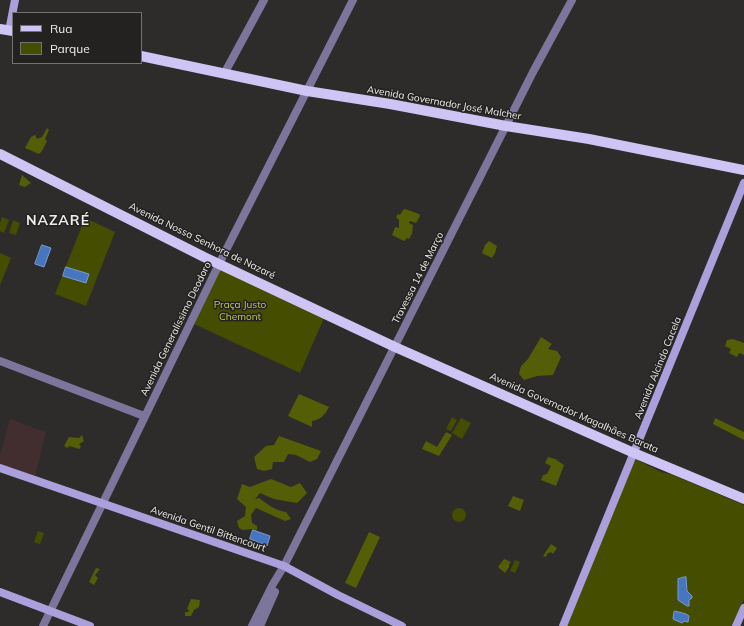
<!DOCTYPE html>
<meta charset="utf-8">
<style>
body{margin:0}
#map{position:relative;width:744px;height:626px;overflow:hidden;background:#2e2c2a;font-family:Mulish,sans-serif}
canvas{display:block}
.legend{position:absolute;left:12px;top:12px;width:130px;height:52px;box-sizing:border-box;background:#242221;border:1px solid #757372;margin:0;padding:5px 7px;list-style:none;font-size:12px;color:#efedec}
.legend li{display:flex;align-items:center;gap:8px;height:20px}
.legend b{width:20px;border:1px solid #757372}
</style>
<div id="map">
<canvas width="744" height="626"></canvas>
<ul class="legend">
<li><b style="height:5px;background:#cec5f4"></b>Rua</li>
<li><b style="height:11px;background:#454d00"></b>Parque</li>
</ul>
</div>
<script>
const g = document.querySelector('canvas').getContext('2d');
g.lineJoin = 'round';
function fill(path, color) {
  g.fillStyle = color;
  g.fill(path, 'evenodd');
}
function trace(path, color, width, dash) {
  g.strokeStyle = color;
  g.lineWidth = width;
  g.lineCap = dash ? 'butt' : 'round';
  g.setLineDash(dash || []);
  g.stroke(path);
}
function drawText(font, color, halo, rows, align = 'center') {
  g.font = font + ' Mulish,sans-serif';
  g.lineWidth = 3;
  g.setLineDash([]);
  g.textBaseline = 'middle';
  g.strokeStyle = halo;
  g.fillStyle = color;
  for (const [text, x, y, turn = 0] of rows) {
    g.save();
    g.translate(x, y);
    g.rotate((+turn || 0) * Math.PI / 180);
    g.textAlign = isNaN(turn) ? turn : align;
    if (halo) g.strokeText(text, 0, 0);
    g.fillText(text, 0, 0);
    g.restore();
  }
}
const education = new Path2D(`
 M 10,419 L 46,432 L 35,476 L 0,464 L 0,456 Z`);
const green = new Path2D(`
 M 2,217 L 9,220 L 4,233 L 0,231 L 0,223 Z
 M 85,218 L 115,232 L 86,306 L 55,294 Z
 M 13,220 L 20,223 L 16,235 L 9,233 Z
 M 0,253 L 11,258 L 0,285 Z
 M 220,268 L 324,318 L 300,373 L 194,324 Z
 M 452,417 L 457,420 L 451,431 L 446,429 Z
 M 461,418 L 471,423 L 462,439 L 452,433 Z
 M 635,459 L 661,472 L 670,474 L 744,505 L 744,599 L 732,626 L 566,626 Z
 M452 515a7 7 0 1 1 14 0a7 7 0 1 1-14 0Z
 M 38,531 L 44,533 L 40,544 L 34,542 Z
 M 515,560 L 520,562 L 515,573 L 510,571 Z`);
const forest = new Path2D(`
 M 47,128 L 49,130 L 45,139 L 47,141 L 42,151 L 39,154 L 25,148 L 31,137 L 35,135 L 37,139 L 42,137 Z
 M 22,175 L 31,183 L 25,187 L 19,185 Z
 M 405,209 L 419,214 L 420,216 L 416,223 L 410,221 L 409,223 L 413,225 L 412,234 L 409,239 L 407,238 L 404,241 L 392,235 L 395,227 L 399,228 L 399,220 L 396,217 L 398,214 L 400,215 L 403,210 Z
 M 489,241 L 497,246 L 495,253 L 492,258 L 482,253 L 485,245 Z
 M 541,337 L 552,344 L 548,349 L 557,351 L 561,357 L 553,375 L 537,376 L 524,380 L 519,374 L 521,366 L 528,359 Z
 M 733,339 L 744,343 L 744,355 L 739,353 L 737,357 L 729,353 L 731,349 L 725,346 L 727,340 Z
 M 299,394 L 329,407 C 325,415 320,420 312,421 L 312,427 L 288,416 Z
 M 715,418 L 744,432 L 744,440 L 713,424 Z
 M 446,432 L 452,435 L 439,456 L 422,449 L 426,441 L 437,447 Z
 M 82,435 L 84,441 L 79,444 L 81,447 L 79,449 L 70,446 L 67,448 L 64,446 L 69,437 L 79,438 Z
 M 279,436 L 321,451 L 317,459 L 310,462 L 296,455 L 288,454 L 284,462 L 273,462 L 272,469 L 264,471 L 257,469 L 254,457 L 266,446 L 274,445 Z
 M 548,457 L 555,459 L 564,465 L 556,486 L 541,480 L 543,475 L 547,474 L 551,466 L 545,463 Z
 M 271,479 L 291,487 L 300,483 L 307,493 L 297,503 L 274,499 L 260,493 L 255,499 L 259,498 C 267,504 276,511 286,512 L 291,519 L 285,521 L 256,508 L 251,515 L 252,523 L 257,526 L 257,530 L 251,529 L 243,530 L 239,528 L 237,521 L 245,516 L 246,507 L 237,499 L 242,484 L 250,487 Z
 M 513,496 L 524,500 L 520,511 L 508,506 Z
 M 369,532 L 380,537 L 356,588 L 345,583 Z
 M 551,544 L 557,548 L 553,554 L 551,552 L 547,554 L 546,557 L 543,556 Z
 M 504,559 L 511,562 L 509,564 L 509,567 L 505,573 L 498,567 Z
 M 96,568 L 100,569 L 95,575 L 98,578 L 94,585 L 89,582 Z
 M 191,599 L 200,600 L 199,607 L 194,610 L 191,616 L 185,616 L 185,612 L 188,612 L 189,610 L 187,609 Z`);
const water = new Path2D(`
 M 42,245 L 51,248 L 44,267 L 35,264 Z
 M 66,267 L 89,274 L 86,283 L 63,276 Z
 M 253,530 L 270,536 L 267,546 L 250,539 Z
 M 686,577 L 687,591 L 692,596 L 692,598 L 689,600 L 689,606 L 687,606 L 678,600 L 678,579 Z
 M 675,611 L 686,614 L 689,616 L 688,622 L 684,621 L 682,623 L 675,620 L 673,619 L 674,612 Z`);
const tertiary = new Path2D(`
 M 224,74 L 264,0
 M 0,361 L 144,416
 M 43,626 L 223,256 L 353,0
 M 252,626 L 273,584 L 284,566 L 533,72 L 572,0
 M 260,626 L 275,592`);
const secondary = new Path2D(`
 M 9,31 L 15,0
 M 0,468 L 284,566 L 338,595 L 402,626
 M 0,592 L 90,626
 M 563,626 L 744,183
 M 736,626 L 744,608`);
const primary = new Path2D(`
 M 0,29 L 13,31
 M 141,56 L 307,91 L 390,104 L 506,126 L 589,139 L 744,170
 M 0,154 L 204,257 L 395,347 L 634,453 L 744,499`);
const streetNames = [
 ["Avenida Governador José Malcher",444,103,10],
 ["Avenida Nossa Senhora de Nazaré",202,241,26],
 ["Travessa 14 de Março",418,278,-63],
 ["Avenida Generalíssimo Deodoro",176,329,-64],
 ["Avenida Alcindo Cacela",658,368,-68],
 ["Avenida Governador Magalhães Barata",574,413,24],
 ["Avenida Gentil Bittencourt",208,529,19]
];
const parkNames = [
 ["Praça Justo",240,305],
 ["Chemont",240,317]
];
const districtNames = [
 ["NAZARÉ",58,221]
];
fill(education, '#422e2f');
fill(green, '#454d00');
fill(forest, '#545e06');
fill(water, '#4776c1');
trace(water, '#799ace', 1);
trace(tertiary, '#7d769c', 8);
trace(secondary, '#aca0dc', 8);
trace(primary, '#cec5f4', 10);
drawText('10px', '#efedec', '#242221', streetNames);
drawText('10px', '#bed04a', '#242221', parkNames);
g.letterSpacing = '1px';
drawText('bold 14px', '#efedec', '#242221', districtNames);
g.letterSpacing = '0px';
</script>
